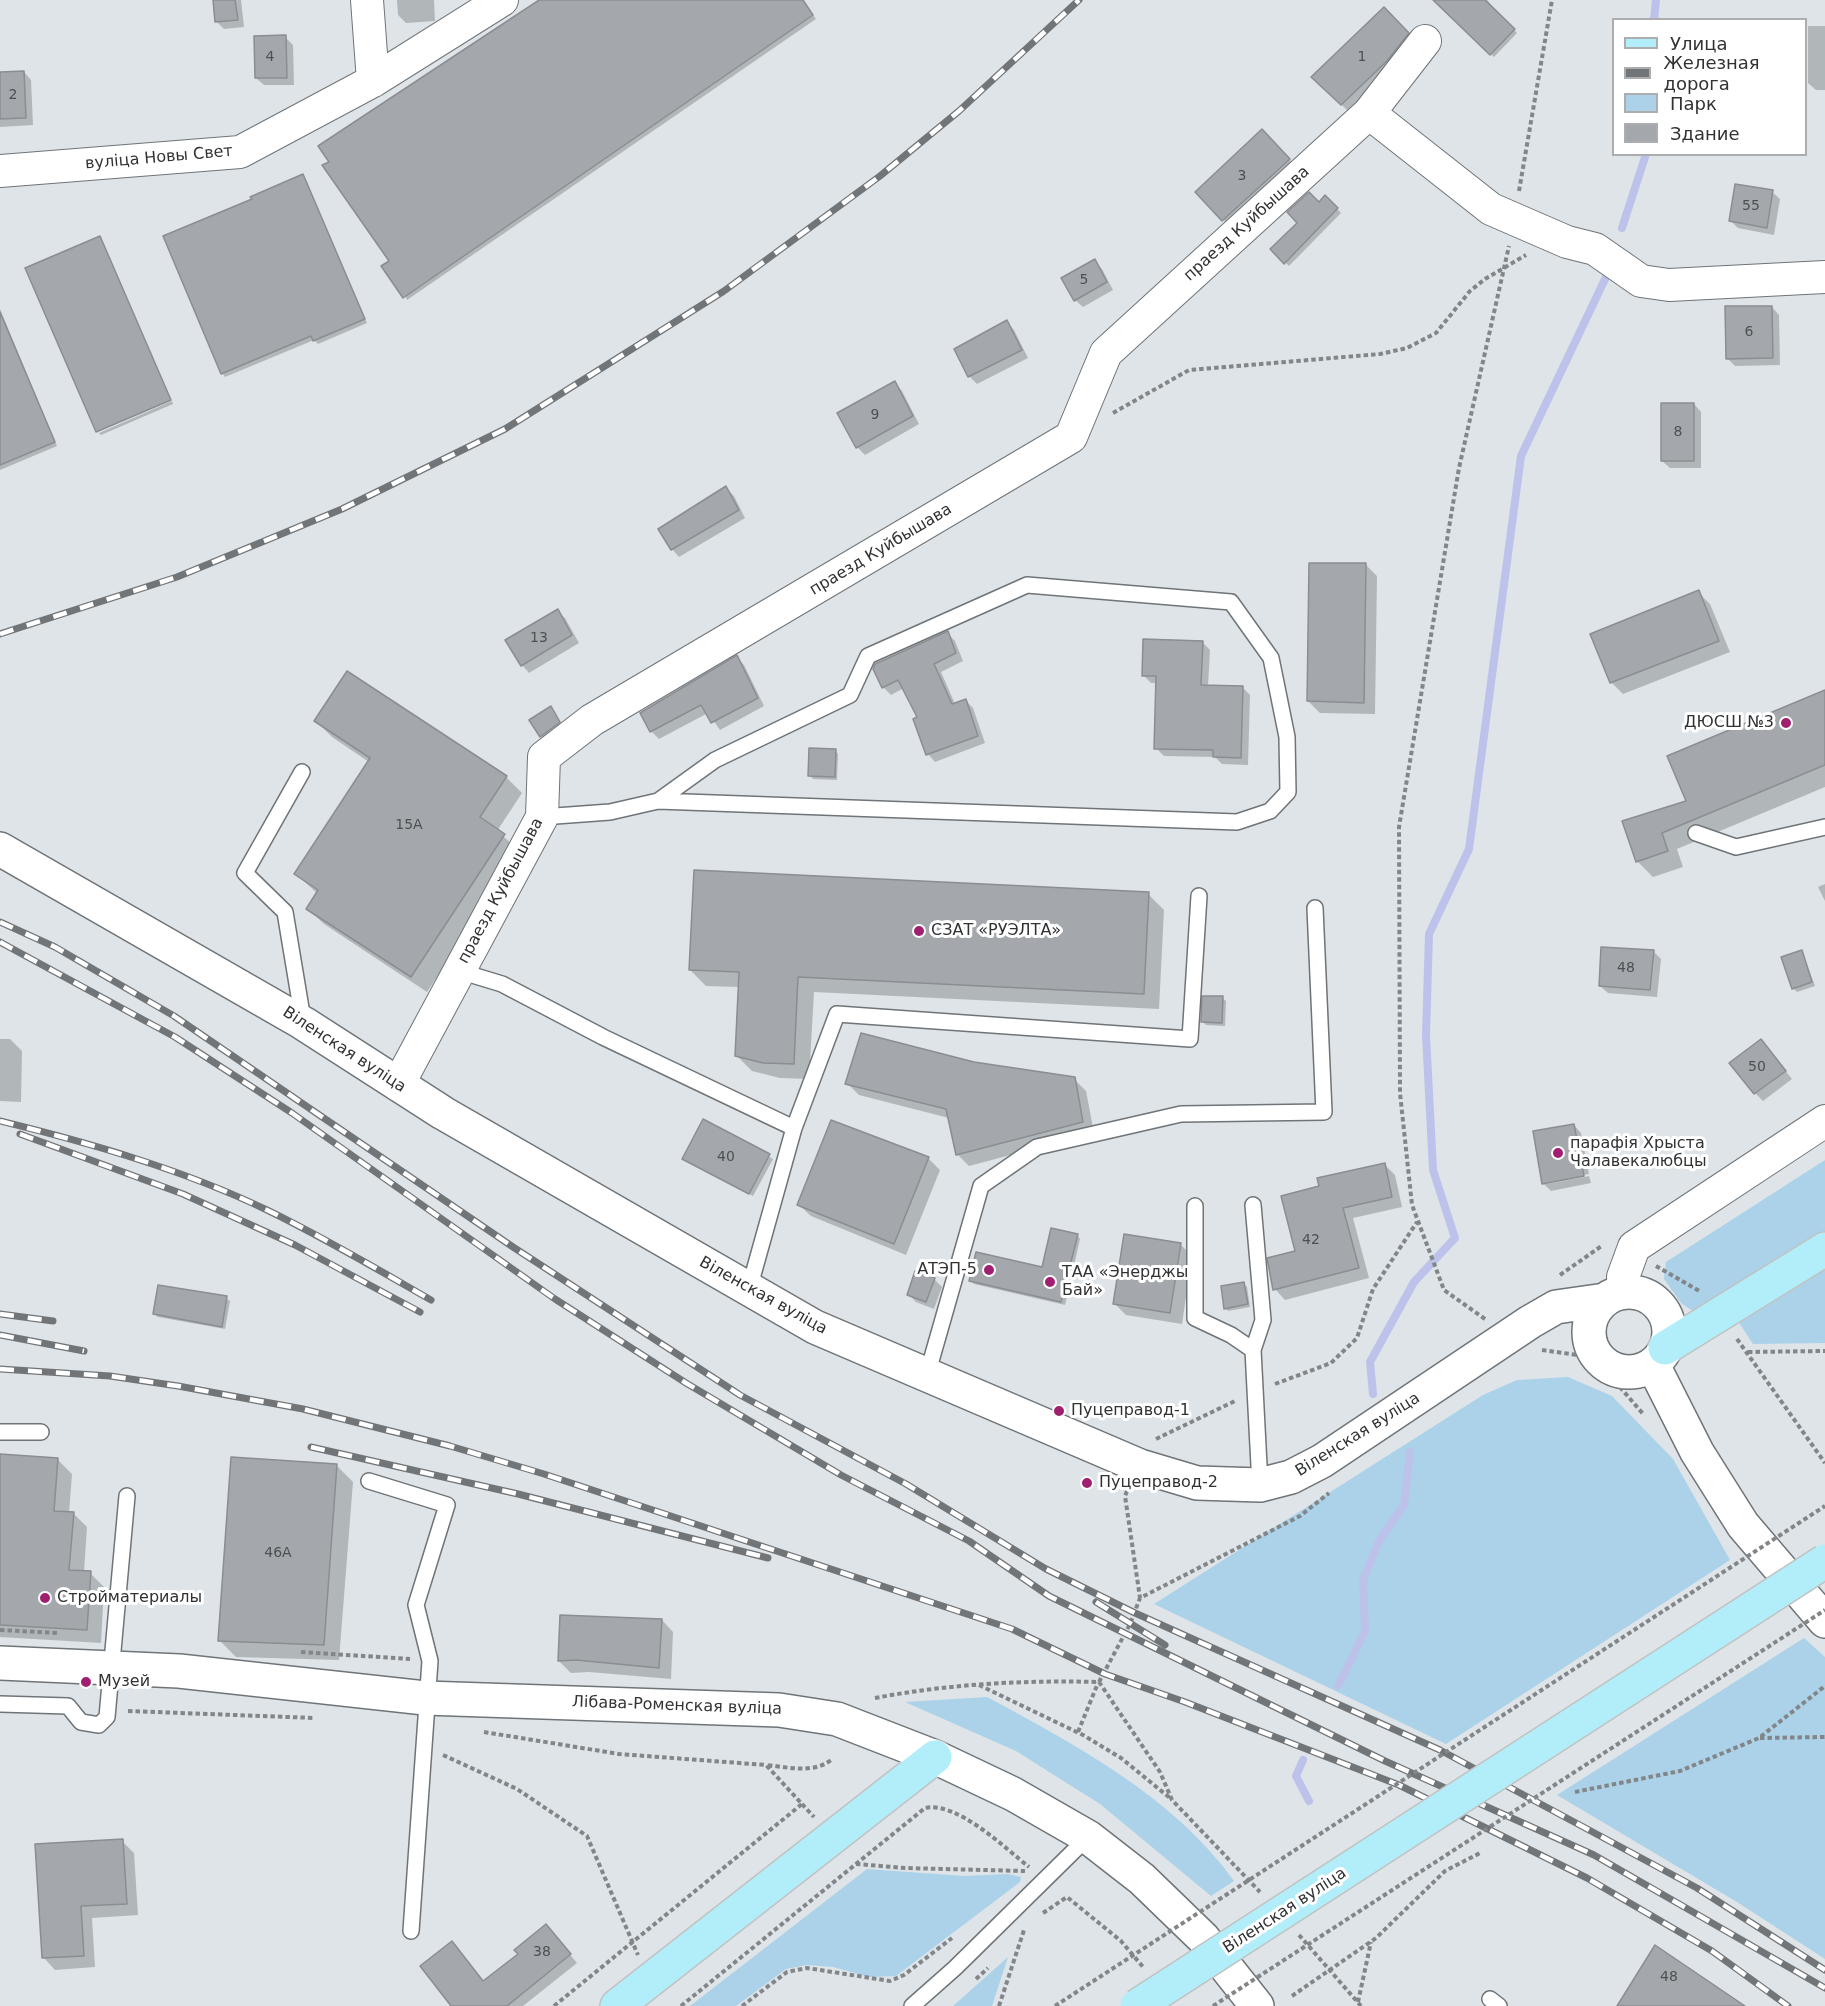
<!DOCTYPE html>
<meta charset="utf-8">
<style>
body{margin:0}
#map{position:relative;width:1825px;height:2006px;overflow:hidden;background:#dee4e8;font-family:"DejaVu Sans",sans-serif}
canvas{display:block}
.legend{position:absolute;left:1612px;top:18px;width:195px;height:138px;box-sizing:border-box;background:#fff;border:2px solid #acadae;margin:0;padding:8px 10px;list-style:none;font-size:18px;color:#303234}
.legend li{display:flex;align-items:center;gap:12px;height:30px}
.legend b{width:30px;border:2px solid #acadae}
</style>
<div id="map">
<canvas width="1825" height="2006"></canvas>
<ul class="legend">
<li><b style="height:8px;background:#b2eefa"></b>Улица</li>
<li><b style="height:8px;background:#727578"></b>Железная дорога</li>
<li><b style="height:16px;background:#abd2e9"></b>Парк</li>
<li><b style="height:16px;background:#a4a8ad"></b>Здание</li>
</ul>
</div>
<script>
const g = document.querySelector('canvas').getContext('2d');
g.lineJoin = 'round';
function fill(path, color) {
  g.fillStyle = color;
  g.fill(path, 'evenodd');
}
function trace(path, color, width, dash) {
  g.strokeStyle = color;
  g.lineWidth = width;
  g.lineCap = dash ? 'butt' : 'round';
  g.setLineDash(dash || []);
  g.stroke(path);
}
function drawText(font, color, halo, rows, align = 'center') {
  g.font = font + ' "DejaVu Sans",sans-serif';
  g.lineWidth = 6;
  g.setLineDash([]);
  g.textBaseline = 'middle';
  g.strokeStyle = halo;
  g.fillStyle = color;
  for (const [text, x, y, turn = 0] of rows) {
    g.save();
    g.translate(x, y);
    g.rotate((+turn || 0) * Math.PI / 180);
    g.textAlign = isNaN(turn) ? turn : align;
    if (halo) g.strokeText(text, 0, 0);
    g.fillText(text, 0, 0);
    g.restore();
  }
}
const green = new Path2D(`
 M 1825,1160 L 1825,1231 L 1694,1312 L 1681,1303 L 1664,1279 L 1666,1262 Z
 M 1825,1265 L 1825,1343 L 1753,1344 L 1738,1321 Z
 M 1568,1377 L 1612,1396 L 1673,1459 L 1730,1560 L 1446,1744 L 1154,1604 L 1483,1395 L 1517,1380 Z
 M 1804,1638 L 1825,1657 L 1825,1959 L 1737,1902 L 1557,1795 Z
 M 987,1697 C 1076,1745 1174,1797 1234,1881 L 1211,1896 L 1100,1804 L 1016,1751 L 905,1702 Z
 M 867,1869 L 964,1876 L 1008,1874 L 1021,1877 L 1020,1882 L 896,1976 L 869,1977 L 833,1967 L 807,1965 L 786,1969 L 736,2006 L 690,2006 Z
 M 1008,1957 L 992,2006 L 953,2006 Z`);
const shadow = new Path2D(`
 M 214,0 L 241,0 L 244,27 L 224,29 L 217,22 Z
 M 397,0 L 434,0 L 435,21 L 406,23 L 398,15 Z
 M 542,0 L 802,0 L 816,19 L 407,300 L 391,261 Z
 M 1448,0 L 1487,0 L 1517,33 L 1494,57 L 1442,6 Z
 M 1384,9 L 1415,42 L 1349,112 L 1313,77 Z
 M 1808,26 L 1825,26 L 1825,90 L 1816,90 L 1808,83 Z
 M 285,37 L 293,45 L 294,85 L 264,85 L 256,78 Z
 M 24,72 L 31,80 L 33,125 L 0,127 L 0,73 Z
 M 1270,138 L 1297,168 L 1231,228 L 1197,192 Z
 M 302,176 L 367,323 L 318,344 L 314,340 L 225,377 L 222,373 L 254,200 Z
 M 1772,192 L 1780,199 L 1774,235 L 1738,228 L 1731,221 Z
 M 1325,197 L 1341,213 L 1289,266 L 1272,249 Z
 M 99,238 L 171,399 L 97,430 Z
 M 1094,261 L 1102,269 L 1113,290 L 1083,307 L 1075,300 Z
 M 1772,307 L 1779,315 L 1780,365 L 1735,366 L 1727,358 Z
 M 0,309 L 57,446 L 0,470 Z
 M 1007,322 L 1014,330 L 1028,358 L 977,384 L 969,376 L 956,350 Z
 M 895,383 L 902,391 L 919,424 L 865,455 L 857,447 Z
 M 172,401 L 173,404 L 101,435 L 99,433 Z
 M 1694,404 L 1701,412 L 1701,468 L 1670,468 L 1662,461 Z
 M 726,488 L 734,496 L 745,518 L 679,557 L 672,549 Z
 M 1365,564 L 1377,576 L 1375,714 L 1320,713 L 1308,701 Z
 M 1698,592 L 1710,604 L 1730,652 L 1623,694 L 1611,682 Z
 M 557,611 L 565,618 L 579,643 L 529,673 L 522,665 Z
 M 947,633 L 955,641 L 963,661 L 941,672 L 955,704 L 965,700 L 973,708 L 985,743 L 935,762 L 928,754 L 919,718 L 904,688 L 891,695 L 883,687 Z
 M 1202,642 L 1210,650 L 1208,686 L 1242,687 L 1250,695 L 1248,765 L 1222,764 L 1215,757 L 1164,756 L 1156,748 L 1158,683 L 1151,683 L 1143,675 Z
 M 736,657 L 744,665 L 764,706 L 720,730 L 708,713 L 659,739 L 651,731 L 642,713 Z
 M 347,673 L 506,777 L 522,793 L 497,831 L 520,851 L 427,992 L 324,924 L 308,909 L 318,894 L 296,874 L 369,762 L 332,737 L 316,721 Z
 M 1825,692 L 1825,787 L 1677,849 L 1683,867 L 1653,877 L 1638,862 L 1624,822 L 1688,802 Z
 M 551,708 L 563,726 L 544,740 L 531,721 Z
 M 835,750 L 838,754 L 837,780 L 813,779 L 810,775 Z
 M 1825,884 L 1825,901 L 1818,887 Z
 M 1148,894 L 1164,910 L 1159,1009 L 814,992 L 809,1079 L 780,1078 L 752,1071 L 736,1055 L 740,987 L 706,986 L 690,970 Z
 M 1653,951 L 1661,959 L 1657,997 L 1608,993 L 1600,986 Z
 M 1802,951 L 1815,986 L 1797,992 L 1793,988 Z
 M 1222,998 L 1226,1001 L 1225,1026 L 1206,1025 L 1202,1021 Z
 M 0,1039 L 10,1039 L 22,1051 L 21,1102 L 0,1101 Z
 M 1768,1049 L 1792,1079 L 1763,1101 L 1755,1093 Z
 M 974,1063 L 1074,1079 L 1086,1091 L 1094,1133 L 969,1166 L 957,1154 L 949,1118 L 859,1095 L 847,1083 Z
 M 704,1121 L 773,1159 L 753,1196 L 688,1162 Z
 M 1574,1125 L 1581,1133 L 1589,1174 L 1547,1181 L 1547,1184 L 1589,1176 L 1591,1183 L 1551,1191 L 1543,1183 Z
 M 928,1158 L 940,1170 L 906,1255 L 811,1216 L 799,1205 Z
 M 1384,1164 L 1395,1175 L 1402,1207 L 1353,1218 L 1369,1278 L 1285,1300 L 1275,1289 L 1297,1252 L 1321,1187 Z
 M 1077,1235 L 1080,1239 L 1065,1305 L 974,1284 L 971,1280 L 1043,1269 Z
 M 1180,1244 L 1192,1256 L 1182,1324 L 1126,1315 L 1114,1303 Z
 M 934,1279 L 942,1287 L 934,1309 L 916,1302 L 909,1295 Z
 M 1243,1284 L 1247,1287 L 1250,1307 L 1228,1311 L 1225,1308 Z
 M 226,1298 L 230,1301 L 225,1329 L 158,1317 L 155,1314 Z
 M 0,1455 L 58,1460 L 72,1474 L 69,1513 L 73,1513 L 87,1527 L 84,1572 L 90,1573 L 104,1587 L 101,1643 L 0,1637 Z
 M 337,1466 L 353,1482 L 339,1660 L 236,1657 L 220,1641 Z
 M 662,1620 L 673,1632 L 671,1679 L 589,1672 L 571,1673 L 559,1661 Z
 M 122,1841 L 134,1853 L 138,1915 L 92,1918 L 95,1967 L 55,1970 L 44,1958 Z
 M 553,1934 L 577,1963 L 523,2006 L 451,2006 Z`);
const stream = new Path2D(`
 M 1654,20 L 1656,0
 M 1622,228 L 1646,154
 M 1373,1394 L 1370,1362 L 1414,1282 L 1455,1238 L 1433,1170 L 1426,1035 L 1429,934 L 1469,849 L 1521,456 L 1606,277
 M 1338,1686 L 1365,1631 L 1363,1580 L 1379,1541 L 1404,1505 L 1410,1452
 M 1303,1760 L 1296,1776 L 1309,1801`);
const building = new Path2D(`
 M 213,0 L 235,0 L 238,20 L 215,22 Z
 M 539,0 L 803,0 L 813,15 L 403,298 L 381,266 L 389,261 L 322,165 L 329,162 L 318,146 Z
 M 1433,0 L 1485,0 L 1515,29 L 1490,55 Z
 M 1384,7 L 1409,33 L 1387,61 L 1341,105 L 1311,77 Z
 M 286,35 L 287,78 L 255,78 L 254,36 Z
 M 24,71 L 26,118 L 0,119 L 0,72 Z
 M 1262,129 L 1290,159 L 1222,221 L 1195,192 Z
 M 303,174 L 365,319 L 313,341 L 311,336 L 221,374 L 163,236 L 252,199 L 250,197 Z
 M 1735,184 L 1773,190 L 1767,228 L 1729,221 Z
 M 1309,192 L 1319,202 L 1325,195 L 1338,208 L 1284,264 L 1270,249 L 1297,223 L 1287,212 Z
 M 100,236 L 171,400 L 96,432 L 25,268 Z
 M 1095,259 L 1107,282 L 1074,301 L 1061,278 Z
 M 1725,306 L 1772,306 L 1773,358 L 1726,359 Z
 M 0,312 L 55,442 L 0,465 Z
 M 1007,320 L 1022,350 L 968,377 L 954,349 Z
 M 895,381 L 913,416 L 856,448 L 837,413 Z
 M 1661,403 L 1694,403 L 1694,461 L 1661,461 Z
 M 726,486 L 739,510 L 671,550 L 658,529 Z
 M 1309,563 L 1366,563 L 1364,703 L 1307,701 Z
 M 1699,590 L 1719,641 L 1610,683 L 1590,634 Z
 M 558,609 L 572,635 L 521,666 L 505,640 Z
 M 948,631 L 956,653 L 934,664 L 952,704 L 966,699 L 978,736 L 926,755 L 913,719 L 917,717 L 898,680 L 882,688 L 873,669 L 875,664 Z
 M 1143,639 L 1203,641 L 1201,685 L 1243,686 L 1241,758 L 1213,757 L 1213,750 L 1154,749 L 1156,676 L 1142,676 Z
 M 737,655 L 758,698 L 711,723 L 701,705 L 650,732 L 640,713 Z
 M 347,671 L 507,776 L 480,817 L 505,834 L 411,977 L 306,909 L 318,890 L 294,874 L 370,758 L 314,721 Z
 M 1825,690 L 1825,765 L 1662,833 L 1668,851 L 1636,862 L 1622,821 L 1686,801 L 1667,756 Z
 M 551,706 L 560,722 L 540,737 L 529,720 Z
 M 809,748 L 836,749 L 835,777 L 808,776 Z
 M 694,870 L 1149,892 L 1144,994 L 798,977 L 794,1064 L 763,1063 L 735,1056 L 739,972 L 689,970 Z
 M 1601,947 L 1654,950 L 1650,990 L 1599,986 Z
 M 1802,950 L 1812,982 L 1792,989 L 1781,957 Z
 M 1202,996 L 1223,996 L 1222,1023 L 1201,1022 Z
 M 861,1033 L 974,1062 L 1075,1077 L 1083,1122 L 956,1155 L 946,1109 L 845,1084 Z
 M 1761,1039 L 1786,1071 L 1754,1094 L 1729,1063 Z
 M 703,1119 L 770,1154 L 749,1194 L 682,1159 Z
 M 831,1120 L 929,1157 L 894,1244 L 797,1205 Z
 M 1574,1124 L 1584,1176 L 1542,1184 L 1533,1131 Z
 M 1385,1163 L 1392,1197 L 1343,1208 L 1359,1268 L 1273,1290 L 1267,1258 L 1295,1251 L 1281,1196 L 1319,1186 L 1317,1178 Z
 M 1051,1228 L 1078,1234 L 1061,1302 L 969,1281 L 976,1252 L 1042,1267 Z
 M 1124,1234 L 1181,1243 L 1170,1313 L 1113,1304 Z
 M 915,1271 L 935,1278 L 926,1302 L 907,1295 Z
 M 1244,1282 L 1248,1304 L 1224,1309 L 1221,1286 Z
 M 158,1285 L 227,1296 L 222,1327 L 153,1314 Z
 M 0,1454 L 58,1458 L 54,1511 L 74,1512 L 69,1570 L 91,1571 L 87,1630 L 0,1625 Z
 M 231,1457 L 337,1464 L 324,1645 L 218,1641 Z
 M 560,1615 L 662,1619 L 659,1668 L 576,1660 L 558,1661 Z
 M 123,1839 L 127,1904 L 81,1906 L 84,1956 L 42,1958 L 35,1844 Z
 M 546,1924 L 571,1954 L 507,2006 L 451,2006 L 420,1966 L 452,1941 L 483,1981 L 518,1954 L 514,1950 Z
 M 1655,1945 L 1745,2006 L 1617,2006 Z`);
const path = new Path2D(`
 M 1519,191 L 1552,0
 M 1113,413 L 1189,370 L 1380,354 L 1407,348 L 1436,333 L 1470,291 L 1485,279 L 1526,255
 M 1656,1266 L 1701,1292
 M 1560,1275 L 1603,1245
 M 1485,1319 L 1444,1290 L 1412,1205 L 1400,1093 L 1399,827 L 1459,468 L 1509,246
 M 1737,1339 L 1825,1463
 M 1542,1350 L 1585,1356 L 1619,1386 L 1644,1415
 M 1748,1352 L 1825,1351
 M 1275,1384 L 1331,1363 L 1357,1338 L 1373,1289 L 1417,1222
 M 1156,1439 L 1235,1401
 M 1127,1491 L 1125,1496 L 1140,1598
 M 0,1630 L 58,1633
 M 301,1652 L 410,1659
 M 1099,1682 L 1160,1772 L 1172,1800 L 1260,1892
 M 979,1685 L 1083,1735 L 1121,1758 L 1170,1798
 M 875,1698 C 949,1684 1023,1680 1099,1682 L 1130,1624 L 1140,1598 L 1300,1516 L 1329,1493
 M 128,1711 L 315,1718
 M 484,1732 L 619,1754 L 766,1765
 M 1078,1732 L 1098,1683
 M 1760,1738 L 1825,1737
 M 443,1755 L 517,1789 L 587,1836 L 638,1955
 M 1575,1792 L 1680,1771 L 1759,1738 L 1825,1686
 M 802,1804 L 814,1817
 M 856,1864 L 905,1868 L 1025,1871
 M 1043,1913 L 1067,1897 L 1121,1941 L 1143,1967
 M 1299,1935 L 1361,2006
 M 976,1979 L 988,1968
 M 1292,1996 L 1376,1938 L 1445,1871 L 1482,1852
 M 1358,2002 L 1371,1942
 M 554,2006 L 802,1804 L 766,1765 C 787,1767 813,1774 831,1760
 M 681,2006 L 925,1808 C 957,1801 1005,1848 1029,1867
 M 742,2006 L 787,1972 L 807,1968 L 890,1981 L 904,1975 L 952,1938
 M 999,2006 L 1024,1930`);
const service = new Path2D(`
 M 302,772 L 245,873 L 285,912 L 303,1020
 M 542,817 L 610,812 L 658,801 L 715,760 L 850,695 L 868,656 L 1027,585 L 1231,602 L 1271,658 L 1287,737 L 1288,792 L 1270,811 L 1237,822 L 658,801
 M 1696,833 L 1736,847 L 1825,827
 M 459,971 L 502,984 L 603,1037 L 794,1128
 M 1195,1206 L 1195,1318 L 1231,1335 L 1253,1350 L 1260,1485
 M 749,1289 L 794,1128 L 837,1014 L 1190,1039 L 1199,896
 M 1253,1350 L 1263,1320 L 1253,1205
 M 927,1375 L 981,1186 L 1037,1147 L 1181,1114 L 1324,1112 L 1315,908
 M 0,1432 L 41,1432
 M 369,1481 L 447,1505 L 416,1605 L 430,1661 L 411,1931
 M 0,1704 L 68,1706 L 81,1722 L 99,1725 L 107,1717 L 127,1496
 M 1490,1999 L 1499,2006
 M 912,2006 L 955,1968 L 1088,1837`);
const minor = new Path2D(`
 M 367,0 L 373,81
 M 1369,113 L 1491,209 L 1567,242 L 1595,249 L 1641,281 L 1669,285 L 1825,277
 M 0,171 L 240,152 L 373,81 L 502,0
 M 398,1085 L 542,817 L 544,757 L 592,720 L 1071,437 L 1106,353 L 1369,113 L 1425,41
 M 1624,1292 L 1623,1277 L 1634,1247 L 1825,1121`);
const secondary = new Path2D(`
 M 0,849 L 303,1023 L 443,1113 L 815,1327 L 1140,1466 L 1197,1483 L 1260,1485 L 1291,1477 L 1322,1461 L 1530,1322 L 1556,1307 L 1605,1300
 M1589 1332a40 40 0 1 1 80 0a40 40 0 1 1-80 0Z
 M 1646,1368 L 1656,1371 L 1697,1452 L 1743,1525 L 1825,1621
 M 0,1663 L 179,1671 L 425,1698 L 779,1710 L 837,1719 L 935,1757 L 1013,1794 L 1088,1837 L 1142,1879 L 1203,1938 L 1257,2006`);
const primary = new Path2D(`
 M 1665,1348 L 1825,1249
 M 617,2006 L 935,1757`);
const rail = new Path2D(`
 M 0,634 L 177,577 L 342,509 L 505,429 L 724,291 L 880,176 L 959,111 L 1079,0
 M 0,922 L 55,947 L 174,1016 L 513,1247 L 740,1395 L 906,1484 L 1046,1569 L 1135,1613 L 1440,1750 L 1697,1888 L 1825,1970
 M 0,942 L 175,1037 L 292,1113 L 555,1299 L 686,1383 L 841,1475 L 969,1541 L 1049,1596 L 1385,1761 L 1594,1855 L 1825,1988
 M 0,1121 C 90,1143 184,1170 267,1210 C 323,1237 377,1269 431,1300
 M 20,1134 L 183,1194 L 295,1245 L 420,1312
 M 0,1314 L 53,1321
 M 0,1335 L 84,1351
 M 0,1369 L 110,1376 L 178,1386 L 303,1409 L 450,1446 L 544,1474 L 1012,1629 L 1105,1674 L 1185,1702 L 1399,1785 L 1587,1878 L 1712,1951 L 1788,2006
 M 311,1447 L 518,1494 L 768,1558
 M 1096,1602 L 1165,1645`);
const pathBridge = new Path2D(`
 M 1055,2006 L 1825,1506
 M 1213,2006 L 1825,1610`);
const primaryBridge = new Path2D(`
 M 1137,2006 L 1825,1561`);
const markers = [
 [1786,723,6,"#a11f70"],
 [919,931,6,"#a11f70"],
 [1558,1153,6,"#a11f70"],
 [989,1270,6,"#a11f70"],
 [1050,1282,6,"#a11f70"],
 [1059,1411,6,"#a11f70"],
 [1087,1483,6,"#a11f70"],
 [45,1598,6,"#a11f70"],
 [86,1682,6,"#a11f70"]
];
const numberNames = [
 ["4",270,57],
 ["1",1362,57],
 ["2",13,95],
 ["3",1242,176],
 ["55",1751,206],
 ["5",1084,280],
 ["6",1749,332],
 ["9",875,415],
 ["8",1678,432],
 ["13",539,638],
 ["15А",409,825],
 ["48",1626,968],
 ["50",1757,1067],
 ["40",726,1157],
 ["42",1311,1240],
 ["46А",278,1553],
 ["38",542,1952],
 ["48",1669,1977]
];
const streetNames = [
 ["вуліца Новы Свет",159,158,-5],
 ["праезд Куйбышава",1247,224,-42],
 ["праезд Куйбышава",881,550,-31],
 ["праезд Куйбышава",501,891,-62],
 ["Віленская вуліца",344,1050,33],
 ["Віленская вуліца",763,1296,29],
 ["Віленская вуліца",1358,1435,-32],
 ["Лібава-Роменская вуліца",677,1706,2],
 ["Віленская вуліца",1285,1911,-33]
];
const poiNames = [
 ["ДЮСШ №3",1774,723,"right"],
 ["СЗАТ «РУЭЛТА»",931,931],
 ["парафія Хрыста",1570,1144],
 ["Чалавекалюбцы",1570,1162],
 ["АТЭП-5",977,1270,"right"],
 ["ТАА «Энерджы",1062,1273],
 ["Бай»",1062,1291],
 ["Пуцеправод-1",1071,1411],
 ["Пуцеправод-2",1099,1483],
 ["Стройматериалы",57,1598],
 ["Музей",98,1682]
];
fill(green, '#abd2e9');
fill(shadow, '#0003');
trace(stream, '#bdc2eb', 8);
fill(building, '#a4a8ad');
trace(building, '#8a8d92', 1.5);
trace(service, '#6e7477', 18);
trace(minor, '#6e7477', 34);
trace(secondary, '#6e7477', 36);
trace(primary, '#c1c2c2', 36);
trace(path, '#828689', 4, [4.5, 3]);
trace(service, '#fff', 15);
trace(minor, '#fff', 32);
trace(secondary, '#fff', 33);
trace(primary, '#b2eefa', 33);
trace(rail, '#727578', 7);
trace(rail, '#fff', 4.5, [14]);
trace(primaryBridge, '#c1c2c2', 36, []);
trace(pathBridge, '#828689', 4, [4.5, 3]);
trace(primaryBridge, '#b2eefa', 33);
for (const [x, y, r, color] of markers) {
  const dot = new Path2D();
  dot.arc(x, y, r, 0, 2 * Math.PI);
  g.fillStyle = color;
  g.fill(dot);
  trace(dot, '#fff', 2);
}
drawText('14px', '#4d5052', null, numberNames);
drawText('16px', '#303234', '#fff', streetNames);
drawText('16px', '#303234', '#fff', poiNames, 'left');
</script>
